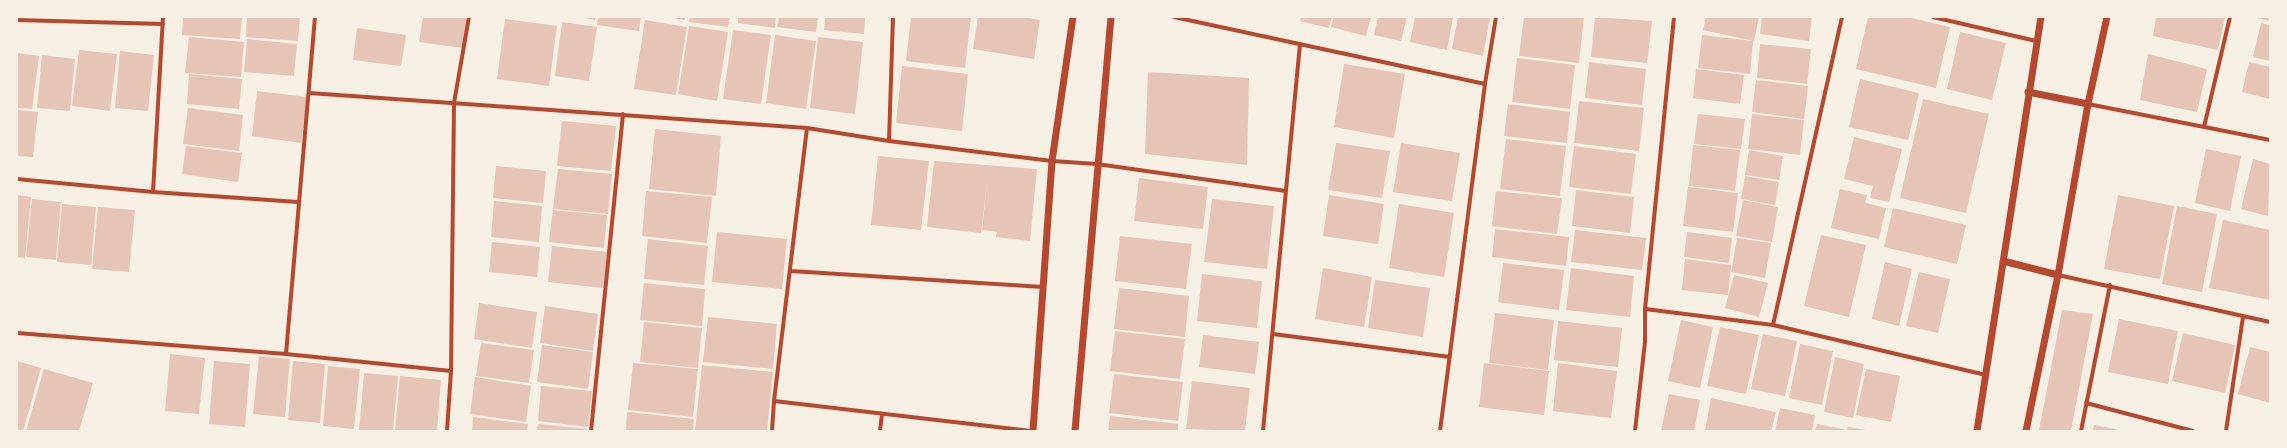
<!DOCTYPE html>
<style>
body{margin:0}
#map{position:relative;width:2287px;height:448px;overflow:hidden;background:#f6efe4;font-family:"PT Serif",serif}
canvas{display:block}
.frame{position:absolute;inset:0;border:18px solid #f6efe4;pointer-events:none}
</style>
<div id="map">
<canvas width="2287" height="448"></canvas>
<div class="frame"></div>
</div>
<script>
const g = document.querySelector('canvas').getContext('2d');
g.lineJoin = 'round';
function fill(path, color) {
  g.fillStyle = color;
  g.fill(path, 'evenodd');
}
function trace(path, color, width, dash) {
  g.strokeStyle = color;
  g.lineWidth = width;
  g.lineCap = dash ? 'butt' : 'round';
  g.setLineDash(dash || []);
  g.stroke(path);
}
const building = new Path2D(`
 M 183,17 L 242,17 L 240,39 L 182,35 Z
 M 247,17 L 300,17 L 298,41 L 246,37 Z
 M 423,17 L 467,17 L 463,48 L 419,42 Z
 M 579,17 L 595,17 L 595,20 Z
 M 598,17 L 641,17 L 639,31 L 597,25 Z
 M 669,17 L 685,17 L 685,20 Z
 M 690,17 L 730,17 L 728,27 L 689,22 Z
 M 738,17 L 776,17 L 775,28 L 738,23 Z
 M 779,17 L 818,17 L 816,32 L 777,27 Z
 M 825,17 L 865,17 L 864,34 L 824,30 Z
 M 911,17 L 971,17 L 965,68 L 906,61 Z
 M 978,17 L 1023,17 L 1040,20 L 1034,59 L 973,49 Z
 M 1301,17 L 1332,17 L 1329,28 L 1300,21 Z
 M 1334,17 L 1371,17 L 1366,36 L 1331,27 Z
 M 1378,17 L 1407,17 L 1401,41 L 1374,35 Z
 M 1415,17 L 1453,17 L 1447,50 L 1410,42 Z
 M 1458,17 L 1490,17 L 1483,56 L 1452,49 Z
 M 1524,17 L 1584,17 L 1579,63 L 1519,56 Z
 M 1595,17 L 1652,21 L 1647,63 L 1591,57 Z
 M 1706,17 L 1759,17 L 1754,41 L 1703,30 Z
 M 1762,17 L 1812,17 L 1809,41 L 1760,34 Z
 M 1868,17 L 1907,17 L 1950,27 L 1936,88 L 1856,69 Z
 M 2156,17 L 2225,17 L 2218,50 L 2153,36 Z
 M 2258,17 L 2270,17 L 2270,21 L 2257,18 Z
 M 505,19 L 557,26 L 549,86 L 497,79 Z
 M 645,20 L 687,27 L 676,95 L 634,89 Z
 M 562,22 L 597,27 L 589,81 L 555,76 Z
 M 2261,23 L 2270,25 L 2270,61 L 2253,57 Z
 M 689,26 L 728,32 L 717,101 L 678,94 Z
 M 357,28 L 406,35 L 401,66 L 353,60 Z
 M 733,30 L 771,35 L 761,104 L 723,99 Z
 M 1960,32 L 2006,43 L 1992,100 L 1947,89 Z
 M 775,35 L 816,41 L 806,109 L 766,103 Z
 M 1702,35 L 1753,41 L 1750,74 L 1698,68 Z
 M 189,37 L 244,42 L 241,77 L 185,73 Z
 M 818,37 L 863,42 L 855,114 L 810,108 Z
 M 247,39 L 297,44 L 294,76 L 244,72 Z
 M 1760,44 L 1811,49 L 1807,84 L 1757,78 Z
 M 79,50 L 117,54 L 110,111 L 72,106 Z
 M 120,51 L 154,55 L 148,111 L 115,108 Z
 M 17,53 L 39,56 L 32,109 L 17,108 Z
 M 2148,54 L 2207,69 L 2197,112 L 2140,100 Z
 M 42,55 L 75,59 L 70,111 L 37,108 Z
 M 1517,58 L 1575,65 L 1570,109 L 1512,102 Z
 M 1589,62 L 1646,69 L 1642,105 L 1585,98 Z
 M 2249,62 L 2270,67 L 2270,99 L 2242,92 Z
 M 1344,64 L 1405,74 L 1394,138 L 1334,127 Z
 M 902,66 L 968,74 L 962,131 L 896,123 Z
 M 1696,69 L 1744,75 L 1740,104 L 1693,98 Z
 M 1148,72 L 1249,78 L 1247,165 L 1145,154 Z
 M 189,74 L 242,79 L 239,109 L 187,104 Z
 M 1860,79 L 1919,93 L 1908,140 L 1849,127 Z
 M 1756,80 L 1808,86 L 1804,119 L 1752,112 Z
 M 257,91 L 307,97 L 301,143 L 252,136 Z
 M 1923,99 L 1989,114 L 1966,213 L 1900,198 Z
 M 1579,101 L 1644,108 L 1639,151 L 1574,143 Z
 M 1508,104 L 1570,112 L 1567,143 L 1504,136 Z
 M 188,108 L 243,115 L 239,151 L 183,144 Z
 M 17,110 L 38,112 L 33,157 L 17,156 Z
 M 1698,114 L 1745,119 L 1741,149 L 1694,144 Z
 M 1752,114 L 1804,120 L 1800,155 L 1748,149 Z
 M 562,121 L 616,126 L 611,171 L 557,166 Z
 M 655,129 L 721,136 L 716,196 L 649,189 Z
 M 1854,137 L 1902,149 L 1889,202 L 1870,198 L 1873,186 L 1844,179 Z
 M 1506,139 L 1566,146 L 1560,196 L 1500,189 Z
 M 1336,143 L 1390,151 L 1382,198 L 1328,190 Z
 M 1401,143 L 1460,153 L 1452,201 L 1393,192 Z
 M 1693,145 L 1740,150 L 1735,191 L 1689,186 Z
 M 186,146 L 242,153 L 238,182 L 182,174 Z
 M 1574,146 L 1636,154 L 1631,194 L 1569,187 Z
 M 2206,149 L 2241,156 L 2230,211 L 2195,203 Z
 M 1749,150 L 1783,156 L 1779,180 L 1745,175 Z
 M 878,156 L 929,161 L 921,230 L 871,225 Z
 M 2253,159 L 2270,164 L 2268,216 L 2241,209 Z
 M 934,161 L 1037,169 L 1030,241 L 996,237 L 997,232 L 982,230 L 987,183 L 981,233 L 927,227 Z
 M 496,166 L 546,171 L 543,203 L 493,198 Z
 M 558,169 L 612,174 L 608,214 L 553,209 Z
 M 1745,176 L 1779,182 L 1775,205 L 1741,199 Z
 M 1139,178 L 1208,187 L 1203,229 L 1134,221 Z
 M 1688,187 L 1738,193 L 1733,232 L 1683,226 Z
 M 1840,189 L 1867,195 L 1865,203 L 1886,208 L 1879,239 L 1831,228 Z
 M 1576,190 L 1634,197 L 1630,233 L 1572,226 Z
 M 646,191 L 712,197 L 707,243 L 642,236 Z
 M 1496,191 L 1562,198 L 1557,234 L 1492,226 Z
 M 17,195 L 31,197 L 25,258 L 17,257 Z
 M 1329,195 L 1384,204 L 1378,244 L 1323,236 Z
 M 2118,195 L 2174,206 L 2160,279 L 2104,269 Z
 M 32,199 L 61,202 L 56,260 L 26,257 Z
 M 1212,199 L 1274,206 L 1267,269 L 1204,262 Z
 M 1743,200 L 1778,207 L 1772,242 L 1736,236 Z
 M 494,201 L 542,206 L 539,242 L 491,237 Z
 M 62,204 L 96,207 L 91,265 L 57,262 Z
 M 1399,204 L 1454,213 L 1444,277 L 1389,268 Z
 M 2177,206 L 2217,214 L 2202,292 L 2162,284 Z
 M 98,207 L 135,210 L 129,272 L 92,269 Z
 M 1893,208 L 1966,225 L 1957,264 L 1884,247 Z
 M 553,210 L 607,215 L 604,248 L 549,242 Z
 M 2223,220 L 2270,230 L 2270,300 L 2209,288 Z
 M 1495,229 L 1569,237 L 1566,266 L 1492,257 Z
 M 1575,230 L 1646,238 L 1642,270 L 1571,262 Z
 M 717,232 L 787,239 L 782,289 L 712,282 Z
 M 1687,232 L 1732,238 L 1729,263 L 1684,257 Z
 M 1821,235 L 1866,245 L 1849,317 L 1804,306 Z
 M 1120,236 L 1192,244 L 1186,289 L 1115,281 Z
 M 1737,238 L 1771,243 L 1765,278 L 1731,272 Z
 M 648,239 L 708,246 L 704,285 L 644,279 Z
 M 492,242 L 540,247 L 537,277 L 489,272 Z
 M 552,246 L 607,252 L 603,288 L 548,282 Z
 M 1685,259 L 1731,265 L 1728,295 L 1682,290 Z
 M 1885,262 L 1912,269 L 1899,326 L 1872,319 Z
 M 1503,263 L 1564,270 L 1559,310 L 1498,302 Z
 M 1323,268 L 1372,277 L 1364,327 L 1315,319 Z
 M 1571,268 L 1634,276 L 1630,317 L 1566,310 Z
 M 1919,272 L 1950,279 L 1938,333 L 1906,326 Z
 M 1202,274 L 1262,281 L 1257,328 L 1197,321 Z
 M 1734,275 L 1768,283 L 1759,317 L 1725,308 Z
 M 1375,280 L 1430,288 L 1423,337 L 1368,328 Z
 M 644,283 L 705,289 L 702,326 L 640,320 Z
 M 1119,288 L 1189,296 L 1185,337 L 1114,329 Z
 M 479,303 L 537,312 L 532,348 L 474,339 Z
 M 545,306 L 598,314 L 593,351 L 540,343 Z
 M 2062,310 L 2093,314 L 2071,431 L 2039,431 Z
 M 1495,313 L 1554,320 L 1548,370 L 1489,363 Z
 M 708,317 L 777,324 L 773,369 L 703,362 Z
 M 2119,319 L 2178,331 L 2168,384 L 2108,372 Z
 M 1681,320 L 1713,327 L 1700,388 L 1668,381 Z
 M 1558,321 L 1622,328 L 1618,367 L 1554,360 Z
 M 644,322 L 702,328 L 698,368 L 640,362 Z
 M 1720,327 L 1759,335 L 1746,394 L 1707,386 Z
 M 1115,331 L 1185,339 L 1180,379 L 1110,371 Z
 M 2183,333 L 2235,345 L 2225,393 L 2172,381 Z
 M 1763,334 L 1797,341 L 1785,396 L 1751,389 Z
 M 1203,335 L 1259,342 L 1255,374 L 1199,367 Z
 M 481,343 L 534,350 L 529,383 L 476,376 Z
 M 1800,344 L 1833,351 L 1822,405 L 1789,398 Z
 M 542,345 L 593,352 L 588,389 L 537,382 Z
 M 2250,347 L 2270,352 L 2270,403 L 2238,394 Z
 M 170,354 L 205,358 L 199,414 L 165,411 Z
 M 259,356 L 290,359 L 285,417 L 253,414 Z
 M 1835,357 L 1864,364 L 1853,418 L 1824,412 Z
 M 17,361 L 41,368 L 23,431 L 17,429 Z
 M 214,361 L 250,364 L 245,427 L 209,424 Z
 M 293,361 L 325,364 L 320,423 L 288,420 Z
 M 633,363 L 698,369 L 693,417 L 628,410 Z
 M 1484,363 L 1549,371 L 1544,415 L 1479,407 Z
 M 1558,363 L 1617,371 L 1611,418 L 1553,411 Z
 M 702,365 L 773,372 L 767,431 L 695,431 Z
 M 328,366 L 360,369 L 354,429 L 323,426 Z
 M 44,369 L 93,383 L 79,431 L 26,431 Z
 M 1866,369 L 1900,376 L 1891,422 L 1856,415 Z
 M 364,373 L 398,376 L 393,431 L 359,431 Z
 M 1114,374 L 1183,382 L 1178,421 L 1109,413 Z
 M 400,376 L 441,380 L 437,431 L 395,431 Z
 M 475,377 L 531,386 L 526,422 L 470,414 Z
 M 1192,381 L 1250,388 L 1245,431 L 1186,429 Z
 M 541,386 L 592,391 L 588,427 L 538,421 Z
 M 1669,394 L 1700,400 L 1694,431 L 1661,431 Z
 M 1711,398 L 1776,412 L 1771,431 L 1705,431 Z
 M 1780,408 L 1815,415 L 1812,431 L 1775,431 Z
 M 627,412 L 694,419 L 693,431 L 626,431 Z
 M 1110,416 L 1178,424 L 1178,431 L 1108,431 Z
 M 473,417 L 528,424 L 527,431 L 472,431 Z
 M 538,424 L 588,429 L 588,431 L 537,431 Z
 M 1817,424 L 1847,430 L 1847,431 L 1815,431 Z
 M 2094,425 L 2120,430 L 2120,431 L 2093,431 Z
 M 1848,427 L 1866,430 L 1866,431 L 1847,431 Z`);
const minor = new Path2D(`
 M 1174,17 L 1485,84 L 1440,431
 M 1933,17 L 2036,41
 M 17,20 L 163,24
 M 1485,84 L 1496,17
 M 309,93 L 807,128 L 889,141 L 1052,161 L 1097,164 L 1286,191
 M 2088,104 L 2270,140
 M 2204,127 L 2230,17
 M 889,141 L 893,17
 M 17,179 L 153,192 L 298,202
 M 153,192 L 163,17
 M 791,271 L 1043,287
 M 2058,275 L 2270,322
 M 1645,309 L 1773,325 L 1986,375
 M 1773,325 L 1842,17
 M 17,333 L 286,354 L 451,371
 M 1273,334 L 1450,357
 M 286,354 L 315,17
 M 774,401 L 1031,431
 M 2086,403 L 2193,431
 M 447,431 L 451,371 L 454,103 L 469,17
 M 591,431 L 623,114
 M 772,431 L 774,401 L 807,128
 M 880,431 L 882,414
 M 1263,431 L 1300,44
 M 1635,431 L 1645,342 L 1645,309 L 1674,17
 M 2081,431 L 2110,285
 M 2226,431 L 2243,317`);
const tertiary = new Path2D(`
 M 2028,92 L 2088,104
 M 2003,261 L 2058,275
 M 1033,431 L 1052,161 L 1073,17
 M 1075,431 L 1111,17
 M 1977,431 L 2041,17
 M 2026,431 L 2058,275 L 2088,104 L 2107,17`);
fill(building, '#e6c5b7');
trace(minor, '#b5482f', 4);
trace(tertiary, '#b5482f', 7);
</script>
